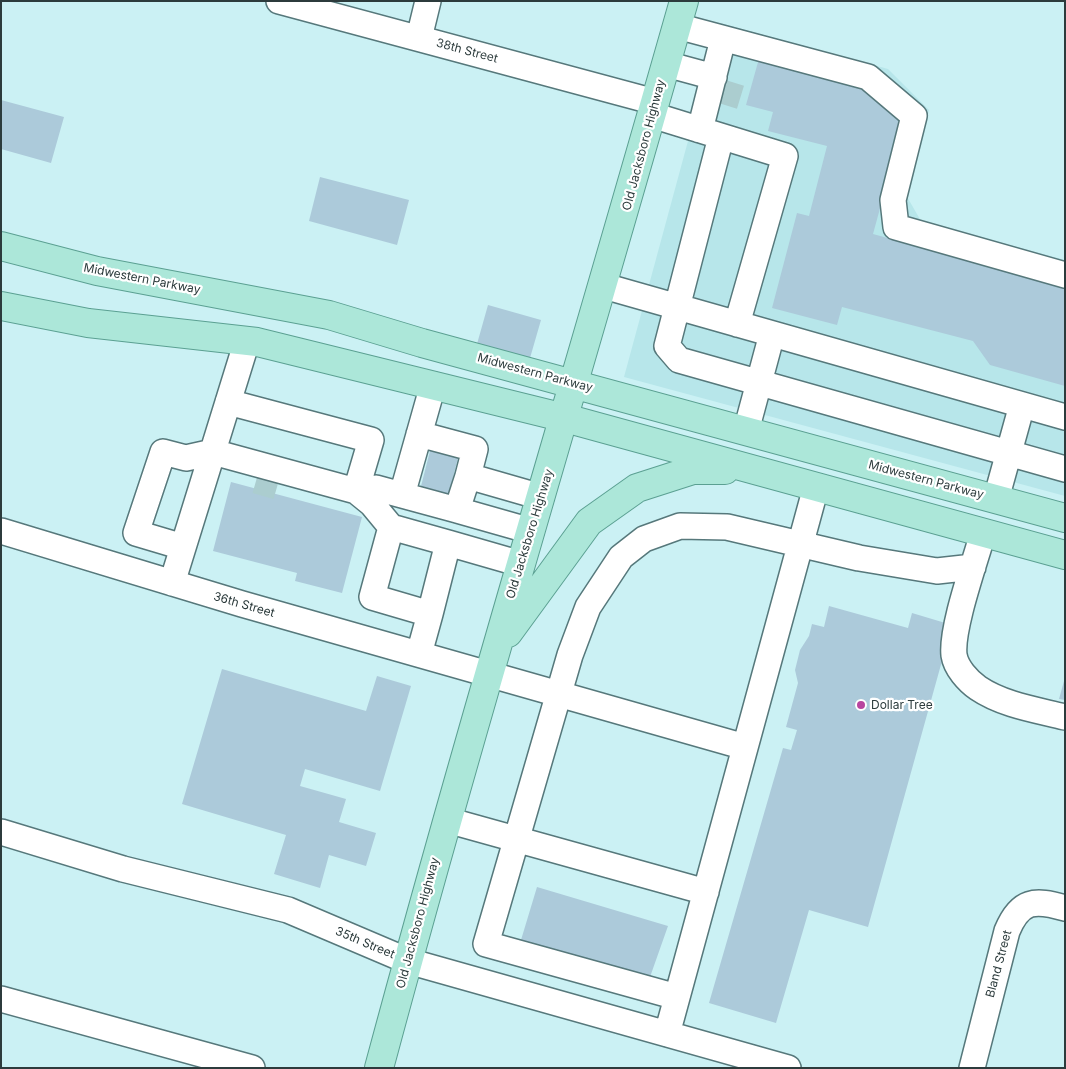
<!DOCTYPE html>
<style>
body{margin:0}
#map{position:relative;width:1066px;height:1069px;overflow:hidden;background:#cbf1f4;font-family:Inter,sans-serif}
canvas{display:block}
.frame{position:absolute;inset:0;border:2px solid #2c3b3c;pointer-events:none}
</style>
<div id="map">
<canvas width="1066" height="1069"></canvas>
<div class="frame"></div>
</div>
<script>
const g = document.querySelector('canvas').getContext('2d');
g.lineJoin = 'round';
function fill(path, color) {
  g.fillStyle = color;
  g.fill(path, 'evenodd');
}
function trace(path, color, width, dash) {
  g.strokeStyle = color;
  g.lineWidth = width;
  g.lineCap = dash ? 'butt' : 'round';
  g.setLineDash(dash || []);
  g.stroke(path);
}
function drawText(font, color, halo, rows, align = 'center') {
  g.font = font + ' Inter,sans-serif';
  g.lineWidth = 4.5;
  g.setLineDash([]);
  g.textBaseline = 'middle';
  g.strokeStyle = halo;
  g.fillStyle = color;
  for (const [text, x, y, turn = 0] of rows) {
    g.save();
    g.translate(x, y);
    g.rotate((+turn || 0) * Math.PI / 180);
    g.textAlign = isNaN(turn) ? turn : align;
    if (halo) g.strokeText(text, 0, 0);
    g.fillText(text, 0, 0);
    g.restore();
  }
}
const built = new Path2D(`
 M 720,23 L 888,69 L 929,110 L 906,195 L 921,221 L 1065,260 L 1065,496 L 624,377 Z`);
const building = new Path2D(`
 M 760,55 L 871,84 L 905,117 L 873,234 L 1065,287 L 1065,386 L 990,365 L 973,341 L 842,307 L 837,325 L 772,308 L 797,213 L 809,216 L 827,146 L 768,131 L 773,112 L 746,105 Z
 M 1,100 L 64,117 L 51,163 L 1,149 Z
 M 320,177 L 409,200 L 397,245 L 309,221 Z
 M 488,305 L 541,320 L 530,358 L 477,344 Z
 M 430,451 L 458,458 L 447,501 L 419,494 Z
 M 231,482 L 362,517 L 342,593 L 295,581 L 297,573 L 213,551 Z
 M 829,606 L 908,628 L 912,613 L 952,625 L 868,927 L 809,910 L 776,1023 L 709,1003 L 783,748 L 791,750 L 797,730 L 786,727 L 798,683 L 795,670 L 800,650 L 809,636 L 812,624 L 824,627 Z
 M 222,669 L 366,711 L 377,676 L 411,686 L 380,791 L 305,769 L 300,786 L 346,799 L 339,822 L 376,833 L 366,866 L 329,855 L 320,888 L 274,874 L 286,835 L 182,804 Z
 M 1064,681 L 1065,681 L 1065,700 L 1059,699 Z
 M 537,887 L 668,926 L 650,977 L 521,940 Z`);
const minorTunnel = new Path2D(`
 M 725,105 L 732,82
 M 256,481 L 277,487`);
const minor = new Path2D(`
 M 279,1 L 655,102
 M 677,26 L 868,77 L 914,116 L 893,200 L 896,227 L 1065,275
 M 419,38 L 428,1
 M 666,64 L 714,77
 M 652,115 L 785,156 L 737,324
 M 700,130 L 723,39
 M 721,137 L 667,346 L 679,360 L 1065,469
 M 604,286 L 1065,417
 M 228,402 L 371,440 L 356,491 L 376,488 L 457,510 L 468,476 L 541,497
 M 746,431 L 772,334
 M 419,434 L 475,449 L 468,476
 M 402,495 L 433,385
 M 996,499 L 1022,405
 M 457,510 L 531,531
 M 391,527 L 448,543 L 430,614
 M 1,531 L 242,604 L 745,747
 M 983,533 C 975,562 951,628 954,655 C 956,668 968,681 978,688 C 1003,705 1037,710 1065,717
 M 448,543 L 521,564
 M 183,547 L 136,533 L 163,452 L 186,458 L 213,452 L 356,491 L 372,504 L 391,527 L 372,597 L 430,614 L 419,654
 M 172,583 L 247,341
 M 447,820 L 706,892
 M 1,832 L 123,869 L 288,910 L 408,961 L 788,1068
 M 677,997 L 486,944 L 570,655 L 588,607 L 621,557 L 644,539 L 680,526 L 727,527 L 859,558 L 937,571 L 973,567
 M 1,999 L 252,1068
 M 667,1034 L 816,487
 M 972,1068 L 1007,931 C 1020,900 1034,899 1065,908`);
const major = new Path2D(`
 M 1,246 L 97,271 L 329,315 L 422,343 L 1065,518
 M 1,306 L 88,323 L 257,342 L 565,418 L 1065,555
 M 508,633 L 589,522 L 637,488 L 693,470 L 725,470
 M 379,1068 C 475,711 583,357 684,1`);
const markers = [
 [861,705,5,"#b8459f"]
];
const streetNames = [
 ["38th Street",467,51,15],
 ["Old Jacksboro Highway",644,145,-75],
 ["Midwestern Parkway",142,279,11],
 ["Midwestern Parkway",535,373,15],
 ["Midwestern Parkway",926,480,15],
 ["Old Jacksboro Highway",530,534,-73],
 ["36th Street",244,605,16],
 ["Old Jacksboro Highway",418,923,-75],
 ["35th Street",365,943,23],
 ["Bland Street",999,964,-75]
];
const poiNames = [
 ["Dollar Tree",871,705]
];
fill(built, '#b7e6ea');
fill(building, '#accada');
trace(minorTunnel, '#abcdcf', 25, [25, 12]);
trace(minor, '#56787b', 28);
trace(major, '#5ba092', 30);
trace(minor, '#fff', 25);
trace(major, '#ace7d9', 28);
for (const [x, y, r, color] of markers) {
  const dot = new Path2D();
  dot.arc(x, y, r, 0, 2 * Math.PI);
  g.fillStyle = color;
  g.fill(dot);
  trace(dot, '#fff', 2);
}
drawText('12px', '#2c3b3c', '#fff', streetNames);
drawText('12px', '#2c3b3c', '#fff', poiNames, 'left');
</script>
